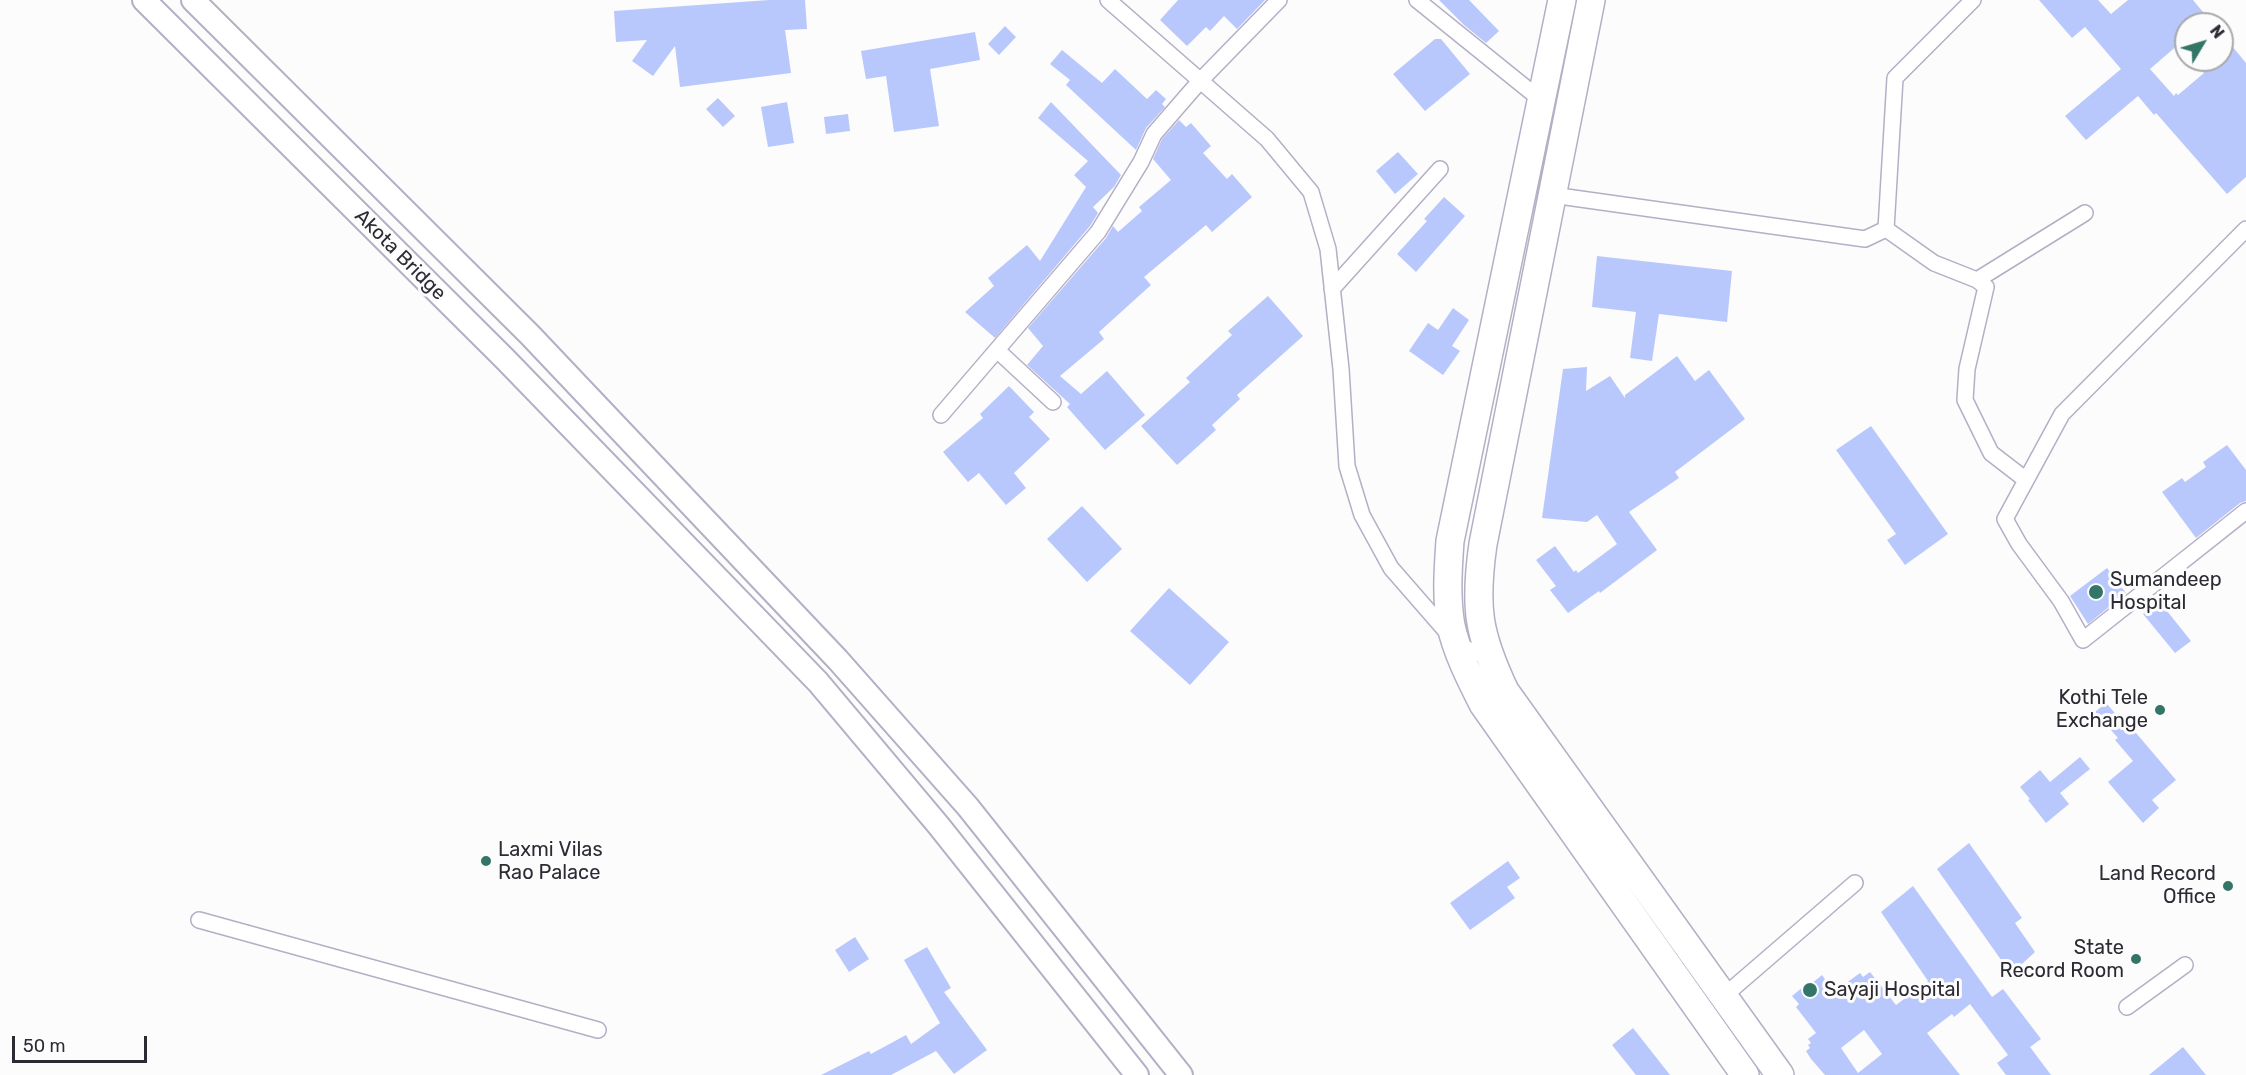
<!DOCTYPE html>
<style>
body{margin:0}
#map{position:relative;width:2246px;height:1075px;overflow:hidden;background:#fcfcfc;font-family:Rubik,sans-serif}
canvas{display:block}
.north{position:absolute;left:2174px;top:12px;width:60px;height:60px;box-sizing:border-box;background:#fcfcfc;border:2px solid #a9a8ac;border-radius:50%;rotate:52deg;font-size:16px;font-weight:700;line-height:24px;text-align:center;color:#2c2a33}
.north::after{content:'';display:block;margin:auto;width:21px;height:27px;background:#337668;clip-path:polygon(50% 0,100% 100%,50% 72%,0 100%)}
.scale{position:absolute;left:12px;top:1036px;width:135px;height:27px;box-sizing:border-box;border:3px solid #2c2a33;border-top:0;padding-left:8px;font-size:18px;line-height:21px;white-space:nowrap;color:#2c2a33;-webkit-text-stroke:4px #fcfcfc;paint-order:stroke}
</style>
<div id="map">
<canvas width="2246" height="1075"></canvas>
<div class="north">N</div>
<div class="scale">50 m</div>
</div>
<script>
const g = document.querySelector('canvas').getContext('2d');
g.lineJoin = 'round';
function fill(path, color) {
  g.fillStyle = color;
  g.fill(path, 'evenodd');
}
function trace(path, color, width, dash) {
  g.strokeStyle = color;
  g.lineWidth = width;
  g.lineCap = dash ? 'butt' : 'round';
  g.setLineDash(dash || []);
  g.stroke(path);
}
function drawText(font, color, halo, rows, align = 'center') {
  g.font = font + ' Rubik,sans-serif';
  g.lineWidth = 6;
  g.setLineDash([]);
  g.textBaseline = 'middle';
  g.strokeStyle = halo;
  g.fillStyle = color;
  for (const [text, x, y, turn = 0] of rows) {
    g.save();
    g.translate(x, y);
    g.rotate((+turn || 0) * Math.PI / 180);
    g.textAlign = isNaN(turn) ? turn : align;
    if (halo) g.strokeText(text, 0, 0);
    g.fillText(text, 0, 0);
    g.restore();
  }
}
const building = new Path2D(`
 M 769,0 L 805,0 L 807,29 L 785,30 L 791,73 L 680,87 L 675,46 L 653,76 L 632,61 L 647,40 L 616,42 L 614,11 Z
 M 1178,0 L 1265,0 L 1237,29 L 1224,16 L 1210,31 L 1206,27 L 1187,46 L 1160,20 Z
 M 1439,0 L 1469,0 L 1499,31 L 1486,43 L 1464,25 Z
 M 2039,0 L 2098,0 L 2111,14 L 2128,0 L 2193,0 L 2213,24 L 2186,24 L 2186,38 L 2150,69 L 2174,96 L 2176,93 L 2178,95 L 2204,73 L 2192,60 L 2222,60 L 2222,34 L 2246,63 L 2246,177 L 2227,194 L 2156,113 L 2154,115 L 2138,96 L 2086,140 L 2065,116 L 2121,69 L 2085,27 L 2072,38 Z
 M 1005,26 L 1016,37 L 999,55 L 988,44 Z
 M 975,32 L 980,60 L 930,69 L 939,126 L 894,132 L 886,76 L 866,79 L 861,51 Z
 M 1435,39 L 1441,39 L 1470,74 L 1425,111 L 1393,74 Z
 M 1062,50 L 1102,83 L 1115,69 L 1147,99 L 1156,90 L 1166,99 L 1162,104 L 1165,107 L 1146,128 L 1136,150 L 1066,85 L 1070,80 L 1050,64 Z
 M 718,98 L 735,116 L 723,127 L 706,109 Z
 M 787,102 L 794,143 L 768,147 L 761,107 Z
 M 1051,102 L 1121,175 L 1114,187 L 1093,207 L 1098,213 L 1090,226 L 995,338 L 965,312 L 994,286 L 988,278 L 1027,245 L 1040,261 L 1086,187 L 1074,175 L 1088,161 L 1038,118 Z
 M 848,114 L 850,131 L 826,134 L 824,117 Z
 M 1179,120 L 1186,127 L 1191,123 L 1211,146 L 1203,153 L 1227,179 L 1232,174 L 1252,197 L 1212,232 L 1206,225 L 1144,277 L 1151,285 L 1099,332 L 1104,339 L 1060,376 L 1081,394 L 1107,371 L 1145,415 L 1105,450 L 1067,407 L 1070,404 L 1027,365 L 1043,346 L 1028,328 L 1106,238 L 1113,226 L 1118,232 L 1142,211 L 1139,207 L 1171,180 L 1153,159 L 1162,139 Z
 M 1398,152 L 1418,174 L 1395,194 L 1376,171 Z
 M 1444,197 L 1465,216 L 1416,272 L 1397,254 L 1427,221 L 1424,219 Z
 M 1597,256 L 1732,271 L 1727,322 L 1659,314 L 1652,361 L 1630,358 L 1636,312 L 1592,307 Z
 M 1268,296 L 1303,336 L 1237,395 L 1240,399 L 1212,425 L 1216,430 L 1177,465 L 1141,426 L 1190,382 L 1186,378 L 1232,335 L 1228,331 Z
 M 1453,308 L 1469,320 L 1452,346 L 1460,351 L 1443,375 L 1409,351 L 1428,323 L 1438,330 Z
 M 1677,356 L 1695,381 L 1709,370 L 1745,419 L 1675,472 L 1679,478 L 1629,512 L 1657,550 L 1600,593 L 1599,591 L 1568,613 L 1550,590 L 1556,586 L 1536,560 L 1555,546 L 1574,572 L 1576,570 L 1578,573 L 1617,544 L 1597,515 L 1587,522 L 1542,518 L 1563,369 L 1587,367 L 1586,391 L 1610,376 L 1625,398 L 1625,395 Z
 M 1009,386 L 1034,412 L 1029,417 L 1050,439 L 1014,473 L 1026,488 L 1006,505 L 979,473 L 968,482 L 943,452 L 983,418 L 980,414 Z
 M 1871,426 L 1948,534 L 1905,565 L 1887,540 L 1896,534 L 1836,450 Z
 M 2227,445 L 2246,470 L 2246,501 L 2240,503 L 2196,538 L 2162,492 L 2182,478 L 2185,482 L 2206,467 L 2203,462 Z
 M 1082,506 L 1122,549 L 1087,582 L 1047,539 Z
 M 2107,568 L 2126,593 L 2088,624 L 2070,596 Z
 M 1169,588 L 1229,642 L 1190,685 L 1130,631 Z
 M 2159,601 L 2191,641 L 2175,653 L 2143,614 Z
 M 2106,703 L 2129,729 L 2131,727 L 2176,780 L 2152,800 L 2159,808 L 2143,823 L 2108,782 L 2133,761 L 2115,740 L 2118,738 L 2095,712 Z
 M 2080,757 L 2090,769 L 2060,793 L 2069,804 L 2046,823 L 2028,800 L 2030,799 L 2020,787 L 2040,770 L 2050,782 Z
 M 1969,843 L 2022,918 L 2015,923 L 2035,952 L 2011,974 L 1937,869 Z
 M 1508,861 L 1520,878 L 1507,887 L 1515,898 L 1470,930 L 1450,903 Z
 M 1913,886 L 1992,997 L 2003,989 L 2041,1039 L 2030,1047 L 2051,1075 L 2006,1075 L 1997,1063 L 2008,1055 L 1970,1004 L 1954,1017 L 1952,1014 L 1927,1033 L 1960,1075 L 1825,1075 L 1811,1059 L 1806,1051 L 1810,1048 L 1808,1045 L 1811,1043 L 1808,1039 L 1816,1033 L 1796,1007 L 1799,1004 L 1792,996 L 1809,982 L 1811,984 L 1822,975 L 1827,982 L 1831,979 L 1838,989 L 1860,973 L 1863,977 L 1870,972 L 1896,1005 L 1928,981 L 1881,912 ZM 1864,1030 L 1882,1054 L 1858,1073 L 1841,1048 Z
 M 855,937 L 869,959 L 849,972 L 835,950 Z
 M 927,947 L 951,988 L 944,992 L 987,1050 L 954,1074 L 936,1051 L 891,1075 L 821,1075 L 869,1051 L 871,1054 L 906,1035 L 911,1044 L 940,1023 L 904,960 Z
 M 1633,1028 L 1670,1075 L 1636,1075 L 1612,1045 Z
 M 2183,1047 L 2206,1075 L 2149,1075 Z`);
const street = new Path2D(`
 M 1108,0 L 1267,139 L 1311,192 L 1328,249 L 1341,369 L 1347,466 L 1362,515 L 1391,568 L 1459,646 L 1489,657
 M 1417,0 L 1541,100
 M 1552,195 L 1865,239 L 1886,229 L 1895,78 L 1973,0
 M 1886,229 L 1934,263 L 1977,280 L 1986,287 L 1967,369 L 1965,400 L 1991,453 L 2026,480
 M 2246,229 L 2062,414 L 2005,519 L 2019,544 L 2061,601 L 2083,640 L 2246,511
 M 1977,280 L 2085,213
 M 1332,289 L 1440,169
 M 997,350 L 1053,402
 M 941,415 L 1098,232 L 1141,162 L 1154,134 L 1200,81 L 1279,0
 M 199,920 L 598,1030
 M 1724,996 L 1855,883
 M 2127,1007 L 2185,965`);
const primary = new Path2D(`
 M 144,0 L 505,359 L 818,682 L 939,826 L 1137,1075
 M 193,0 L 530,335 L 838,660 L 968,807 L 1181,1075`);
const highway = new Path2D(`
 M 1562,0 L 1450,541 C 1448,569 1446,598 1451,626 C 1457,653 1471,680 1483,704 L 1745,1075
 M 1591,0 L 1483,544 C 1474,607 1478,634 1505,691 L 1780,1075`);
const markers = [
 [2096,592,8,"#337668"],
 [2160,710,6,"#337668"],
 [486,861,6,"#337668"],
 [2228,886,6,"#337668"],
 [2136,959,6,"#337668"],
 [1810,990,8,"#337668"]
];
const streetNames = [
 ["Akota Bridge",400,255,45]
];
const poiNames = [
 ["Sumandeep",2110,580],
 ["Hospital",2110,603],
 ["Kothi Tele",2148,698,"right"],
 ["Exchange",2148,721,"right"],
 ["Laxmi Vilas",498,850],
 ["Rao Palace",498,873],
 ["Land Record",2216,874,"right"],
 ["Office",2216,897,"right"],
 ["State",2124,948,"right"],
 ["Record Room",2124,971,"right"],
 ["Sayaji Hospital",1824,990]
];
fill(building, '#b8c8fd');
trace(street, '#b4afc5', 18);
trace(primary, '#b4afc5', 26);
trace(highway, '#b4afc5', 30);
trace(street, '#fff', 15);
trace(primary, '#fff', 22);
trace(highway, '#fff', 27);
for (const [x, y, r, color] of markers) {
  const dot = new Path2D();
  dot.arc(x, y, r, 0, 2 * Math.PI);
  g.fillStyle = color;
  g.fill(dot);
  trace(dot, '#fcfcfc', 2);
}
drawText('20px', '#2c2a33', '#fcfcfc', streetNames);
drawText('20px', '#2c2a33', '#fcfcfc', poiNames, 'left');
</script>
